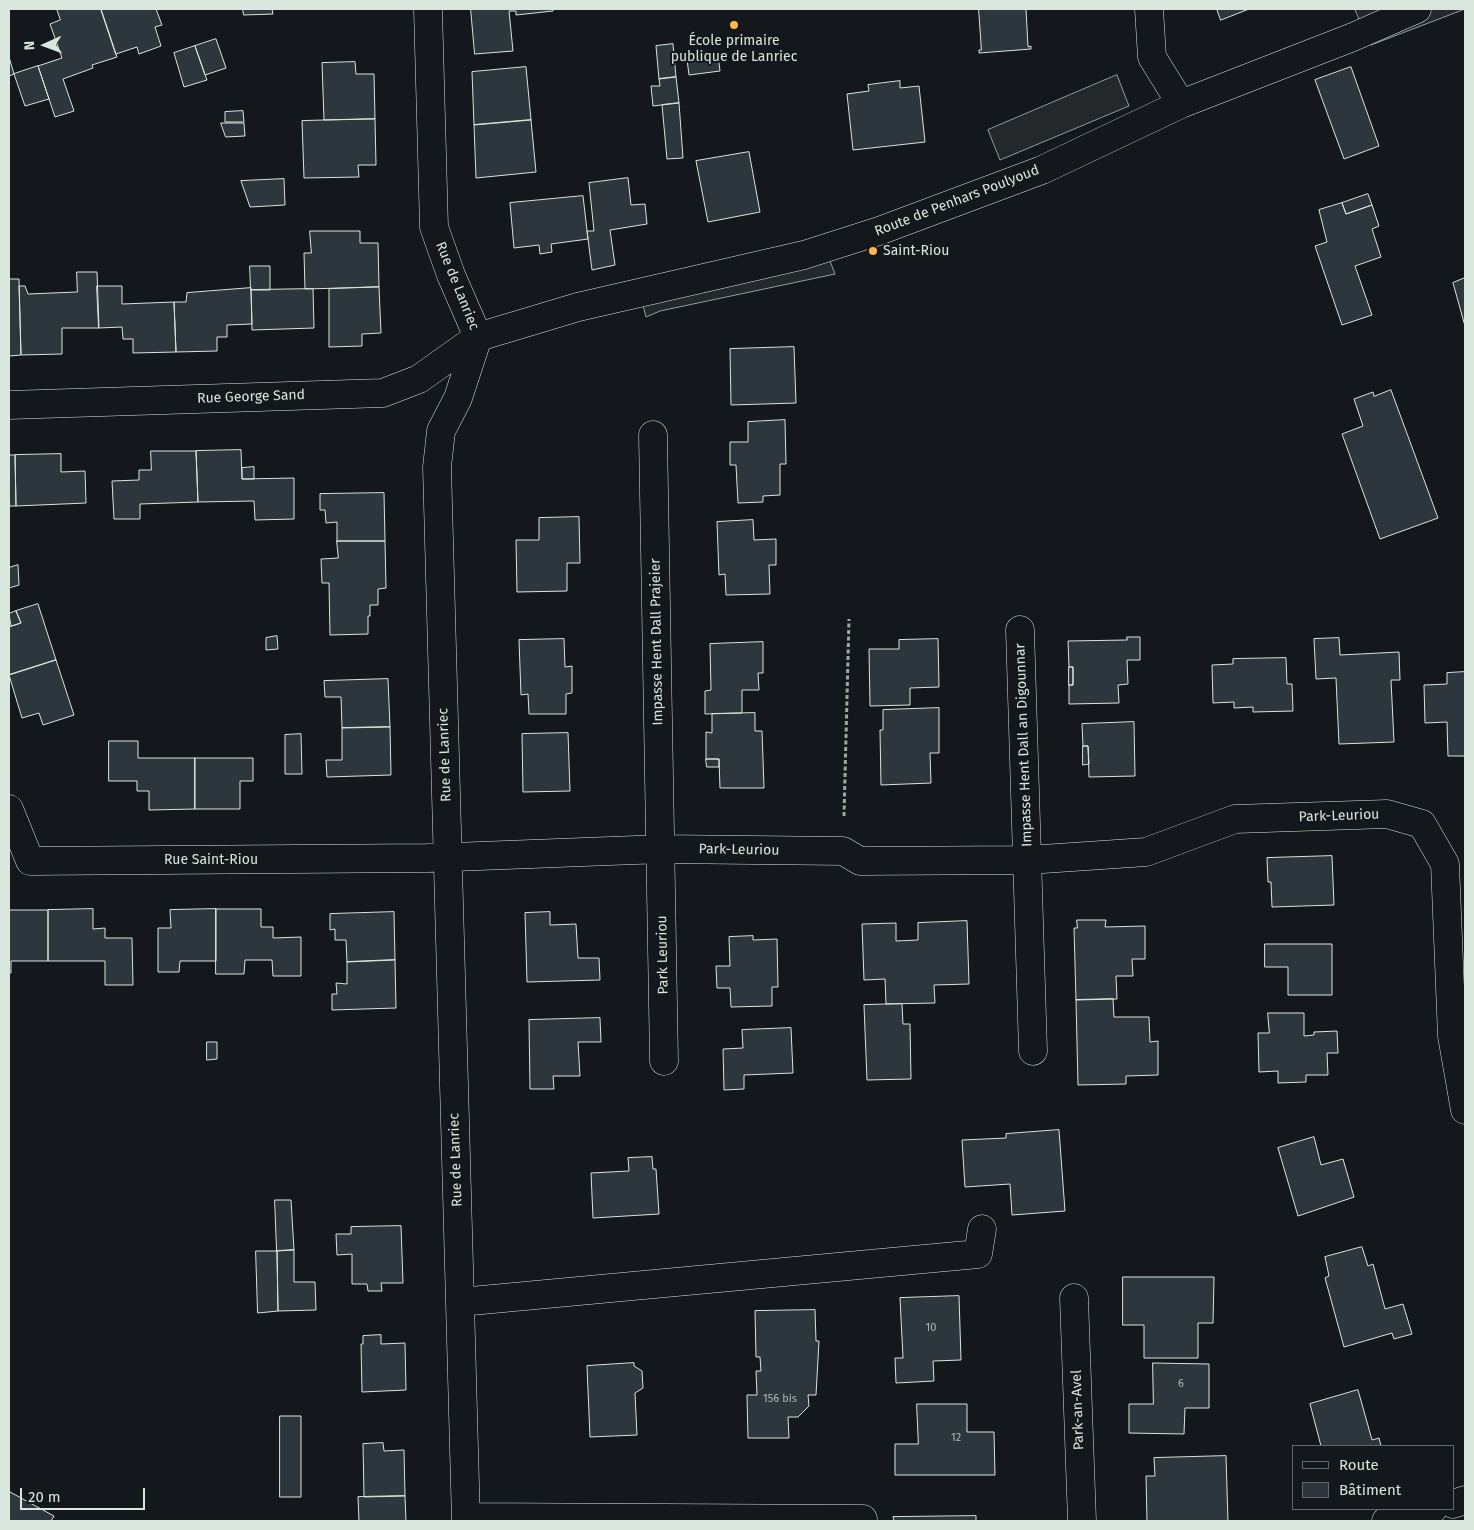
<!DOCTYPE html>
<meta charset="utf-8">
<style>
body{margin:0}
#map{position:relative;width:1474px;height:1530px;overflow:hidden;background:#14181c;font-family:"Fira Sans",sans-serif}
canvas{display:block}
.frame{position:absolute;inset:0;border:10px solid #d8e6dc;pointer-events:none}
.legend{position:absolute;left:1292px;top:1445px;width:162px;height:65px;box-sizing:border-box;background:#14181c;border:1px solid #626a69;margin:0;padding:6px 9px;list-style:none;font-size:15px;color:#d8e6dc}
.legend li{display:flex;align-items:center;gap:10px;height:25px}
.legend b{width:25px;border:1px solid #626a69}
.north{position:absolute;left:20px;top:20px;width:50px;height:50px;-webkit-text-stroke:4px #14181c;paint-order:stroke;rotate:268deg;font-size:14px;font-weight:700;line-height:20px;text-align:center;color:#d8e6dc}
.north::after{content:'';display:block;margin:auto;width:18px;height:22px;background:#d8e6dc;clip-path:polygon(50% 0,100% 100%,50% 72%,0 100%)}
.scale{position:absolute;left:20px;top:1488px;width:125px;height:22px;box-sizing:border-box;border:2px solid #d8e6dc;border-top:0;padding-left:6px;font-size:15px;line-height:18px;white-space:nowrap;color:#d8e6dc;-webkit-text-stroke:4px #14181c;paint-order:stroke}
</style>
<div id="map">
<canvas width="1474" height="1530"></canvas>
<div class="frame"></div>
<ul class="legend">
<li><b style="height:6px;background:#14181c"></b>Route</li>
<li><b style="height:14px;background:#2c363c"></b>Bâtiment</li>
</ul>
<div class="north">N</div>
<div class="scale">20 m</div>
</div>
<script>
const g = document.querySelector('canvas').getContext('2d');
g.lineJoin = 'round';
function fill(path, color) {
  g.fillStyle = color;
  g.fill(path, 'evenodd');
}
function trace(path, color, width, dash) {
  g.strokeStyle = color;
  g.lineWidth = width;
  g.lineCap = dash ? 'butt' : 'round';
  g.setLineDash(dash || []);
  g.stroke(path);
}
function drawText(font, color, halo, rows, align = 'center') {
  g.font = font + ' "Fira Sans",sans-serif';
  g.lineWidth = 4;
  g.setLineDash([]);
  g.textBaseline = 'middle';
  g.strokeStyle = halo;
  g.fillStyle = color;
  for (const [text, x, y, turn = 0] of rows) {
    g.save();
    g.translate(x, y);
    g.rotate((+turn || 0) * Math.PI / 180);
    g.textAlign = isNaN(turn) ? turn : align;
    if (halo) g.strokeText(text, 0, 0);
    g.fillText(text, 0, 0);
    g.restore();
  }
}
const parking = new Path2D(`
 M 1355,9 L 1465,9 L 1371,45 Z
 M 1117,75 L 1129,106 L 1000,160 L 988,130 Z
 M 830,261 L 835,274 L 660,311 L 646,317 L 643,305 Z`);
const building = new Path2D(`
 M 57,9 L 101,9 L 117,57 L 92,65 L 93,68 L 63,79 L 74,111 L 55,117 L 38,66 L 62,58 L 50,24 L 60,20 Z
 M 101,9 L 156,9 L 162,25 L 155,27 L 161,46 L 139,54 L 137,47 L 116,54 Z
 M 243,9 L 272,9 L 273,14 L 244,15 Z
 M 471,9 L 553,9 L 553,11 L 516,15 L 516,11 L 509,11 L 513,51 L 475,54 Z
 M 979,9 L 1026,9 L 1028,47 L 1031,46 L 1031,49 L 979,53 L 979,50 L 981,50 Z
 M 1217,9 L 1249,9 L 1221,20 Z
 M 216,39 L 226,68 L 205,75 L 195,46 Z
 M 673,44 L 676,77 L 659,79 L 656,46 Z
 M 195,46 L 207,80 L 184,87 L 174,53 Z
 M 718,55 L 720,71 L 689,75 L 687,59 Z
 M 9,57 L 14,74 L 9,76 Z
 M 355,62 L 356,74 L 374,74 L 375,119 L 324,120 L 322,63 Z
 M 38,66 L 49,99 L 25,106 L 14,74 Z
 M 526,67 L 531,120 L 474,125 L 472,72 Z
 M 1351,67 L 1379,146 L 1344,159 L 1315,80 Z
 M 676,77 L 679,103 L 653,106 L 651,86 L 660,86 L 659,79 Z
 M 900,81 L 900,88 L 919,86 L 925,142 L 853,150 L 847,94 L 869,91 L 868,85 Z
 M 679,103 L 683,158 L 667,159 L 662,105 Z
 M 243,111 L 244,122 L 225,122 L 225,112 Z
 M 375,119 L 376,165 L 358,165 L 359,177 L 304,178 L 302,121 Z
 M 531,120 L 536,172 L 476,178 L 474,125 Z
 M 221,123 L 244,123 L 245,136 L 226,137 Z
 M 749,152 L 760,212 L 708,222 L 696,161 Z
 M 628,178 L 631,205 L 645,204 L 647,224 L 610,230 L 615,265 L 592,270 L 587,231 L 594,231 L 589,183 Z
 M 284,179 L 285,205 L 250,207 L 241,181 Z
 M 1368,194 L 1372,205 L 1346,214 L 1342,203 Z
 M 583,196 L 588,239 L 551,244 L 552,252 L 540,254 L 539,245 L 514,248 L 510,203 Z
 M 1342,203 L 1346,214 L 1372,205 L 1379,226 L 1372,229 L 1381,257 L 1355,266 L 1372,315 L 1342,325 L 1315,246 L 1327,242 L 1319,210 Z
 M 310,231 L 360,231 L 360,243 L 378,243 L 379,287 L 305,289 L 304,253 L 311,253 Z
 M 250,266 L 270,266 L 270,290 L 251,290 Z
 M 77,272 L 97,272 L 99,328 L 62,328 L 62,354 L 21,355 L 19,286 L 25,286 L 28,294 L 77,292 Z
 M 1465,278 L 1465,326 L 1453,283 Z
 M 9,279 L 19,279 L 21,355 L 9,356 Z
 M 97,286 L 122,286 L 122,304 L 174,302 L 176,352 L 133,353 L 133,339 L 123,339 L 122,327 L 99,328 Z
 M 379,287 L 381,333 L 362,334 L 362,346 L 329,347 L 329,289 Z
 M 251,288 L 252,324 L 227,325 L 227,337 L 217,337 L 217,351 L 176,352 L 174,302 L 186,302 L 187,293 Z
 M 313,289 L 314,328 L 252,330 L 251,290 Z
 M 794,347 L 796,403 L 731,405 L 730,349 Z
 M 1391,390 L 1438,518 L 1380,539 L 1342,434 L 1363,426 L 1354,399 L 1373,392 L 1374,396 Z
 M 785,420 L 786,464 L 780,464 L 780,495 L 763,496 L 763,502 L 738,503 L 736,465 L 730,465 L 730,442 L 748,442 L 748,422 Z
 M 241,450 L 242,479 L 294,478 L 294,519 L 255,520 L 254,501 L 198,502 L 196,451 Z
 M 151,451 L 196,451 L 198,502 L 140,504 L 140,519 L 114,519 L 112,481 L 139,480 L 139,470 L 151,470 Z
 M 61,454 L 61,472 L 85,471 L 86,503 L 16,506 L 15,455 Z
 M 9,455 L 15,455 L 16,506 L 9,506 Z
 M 254,467 L 254,479 L 242,479 L 242,468 Z
 M 384,493 L 385,541 L 337,541 L 337,522 L 326,523 L 325,510 L 320,510 L 320,494 Z
 M 579,517 L 580,563 L 567,563 L 567,591 L 517,592 L 516,540 L 539,540 L 539,518 Z
 M 753,520 L 754,540 L 776,539 L 776,565 L 769,565 L 770,594 L 726,595 L 725,574 L 719,575 L 717,522 Z
 M 337,541 L 385,541 L 386,588 L 378,589 L 378,605 L 370,605 L 370,616 L 368,616 L 368,634 L 330,635 L 329,583 L 322,583 L 321,559 L 338,558 Z
 M 18,565 L 19,585 L 9,588 L 9,568 Z
 M 38,604 L 56,660 L 9,675 L 9,627 L 21,623 L 16,611 Z
 M 16,611 L 21,623 L 11,626 L 9,614 Z
 M 277,636 L 278,649 L 266,650 L 266,638 Z
 M 1127,637 L 1140,637 L 1140,660 L 1127,660 L 1128,684 L 1118,685 L 1119,703 L 1069,704 L 1069,685 L 1073,685 L 1073,667 L 1069,667 L 1068,641 L 1127,640 Z
 M 1339,638 L 1340,655 L 1399,652 L 1400,680 L 1391,680 L 1394,742 L 1339,744 L 1336,678 L 1316,679 L 1314,639 Z
 M 564,639 L 565,667 L 572,666 L 572,693 L 566,694 L 566,714 L 529,714 L 528,694 L 521,695 L 519,640 Z
 M 938,639 L 939,687 L 910,688 L 910,705 L 870,706 L 869,649 L 899,649 L 899,640 Z
 M 763,642 L 763,673 L 758,673 L 759,690 L 742,690 L 742,713 L 705,714 L 705,691 L 711,690 L 710,644 Z
 M 1286,658 L 1287,684 L 1292,684 L 1293,711 L 1253,712 L 1253,707 L 1234,708 L 1234,702 L 1213,703 L 1212,665 L 1233,664 L 1233,659 Z
 M 56,660 L 74,715 L 43,725 L 39,713 L 22,718 L 9,675 Z
 M 1069,667 L 1073,667 L 1073,685 L 1069,685 Z
 M 1465,672 L 1465,756 L 1448,756 L 1447,722 L 1425,723 L 1424,685 L 1447,684 L 1447,673 Z
 M 388,679 L 390,727 L 342,728 L 341,697 L 325,697 L 324,681 Z
 M 939,708 L 939,753 L 930,753 L 931,783 L 881,785 L 880,730 L 883,730 L 883,710 Z
 M 755,713 L 755,731 L 762,731 L 764,788 L 720,788 L 719,759 L 706,759 L 706,732 L 712,733 L 712,714 Z
 M 1134,722 L 1135,776 L 1089,777 L 1088,746 L 1083,746 L 1082,724 Z
 M 390,727 L 391,775 L 327,777 L 326,760 L 342,760 L 342,728 Z
 M 568,733 L 570,791 L 523,792 L 522,734 Z
 M 301,734 L 302,774 L 285,774 L 285,735 Z
 M 109,741 L 138,741 L 138,758 L 195,758 L 195,809 L 149,810 L 149,791 L 137,791 L 137,781 L 109,781 Z
 M 1083,746 L 1088,746 L 1089,764 L 1083,765 Z
 M 195,758 L 253,758 L 253,781 L 240,781 L 240,809 L 195,809 Z
 M 706,759 L 719,759 L 719,767 L 707,767 Z
 M 1332,856 L 1334,905 L 1272,907 L 1271,882 L 1268,882 L 1267,858 Z
 M 93,909 L 93,929 L 105,928 L 105,938 L 132,938 L 133,985 L 105,985 L 105,961 L 48,961 L 48,910 Z
 M 216,909 L 261,909 L 261,927 L 273,927 L 273,938 L 301,937 L 301,976 L 273,976 L 272,960 L 245,960 L 244,974 L 216,974 Z
 M 216,909 L 216,961 L 180,961 L 179,972 L 158,972 L 158,928 L 171,928 L 170,910 Z
 M 9,910 L 48,910 L 48,961 L 11,961 L 11,973 L 9,973 Z
 M 394,912 L 395,960 L 347,962 L 346,940 L 335,940 L 335,929 L 330,930 L 330,914 Z
 M 550,912 L 550,925 L 576,924 L 578,958 L 599,958 L 600,980 L 527,982 L 525,913 Z
 M 1077,920 L 1106,920 L 1105,927 L 1145,926 L 1145,959 L 1132,959 L 1133,976 L 1116,976 L 1117,999 L 1076,1000 L 1074,928 L 1077,928 Z
 M 967,921 L 969,984 L 934,985 L 935,1003 L 886,1004 L 885,979 L 864,980 L 862,924 L 896,923 L 896,941 L 918,940 L 918,923 Z
 M 753,936 L 753,940 L 777,939 L 778,987 L 772,987 L 772,1006 L 731,1007 L 730,988 L 717,988 L 716,966 L 730,966 L 729,937 Z
 M 1265,944 L 1332,944 L 1332,995 L 1288,995 L 1288,967 L 1265,967 Z
 M 395,960 L 396,1008 L 332,1010 L 332,994 L 337,994 L 336,983 L 347,984 L 347,962 Z
 M 1113,999 L 1114,1017 L 1149,1017 L 1150,1042 L 1158,1041 L 1158,1075 L 1126,1076 L 1126,1084 L 1078,1085 L 1076,1000 Z
 M 902,1004 L 903,1024 L 910,1024 L 911,1079 L 867,1080 L 864,1005 Z
 M 1268,1013 L 1304,1013 L 1304,1036 L 1314,1035 L 1314,1032 L 1337,1031 L 1338,1053 L 1327,1053 L 1328,1075 L 1306,1075 L 1306,1082 L 1278,1083 L 1278,1071 L 1259,1072 L 1258,1033 L 1269,1033 Z
 M 600,1018 L 601,1042 L 578,1042 L 580,1076 L 553,1076 L 554,1089 L 530,1089 L 529,1020 Z
 M 791,1028 L 793,1073 L 744,1075 L 744,1089 L 724,1090 L 723,1049 L 743,1048 L 742,1030 Z
 M 207,1042 L 217,1042 L 217,1059 L 207,1060 Z
 M 1059,1130 L 1065,1211 L 1012,1215 L 1010,1184 L 965,1187 L 962,1140 L 1006,1138 L 1006,1134 Z
 M 1314,1137 L 1321,1165 L 1343,1159 L 1354,1197 L 1298,1216 L 1278,1148 Z
 M 652,1157 L 653,1169 L 656,1169 L 659,1214 L 593,1218 L 591,1173 L 629,1171 L 628,1158 Z
 M 275,1200 L 291,1200 L 294,1250 L 277,1251 Z
 M 401,1226 L 403,1283 L 381,1283 L 382,1291 L 368,1291 L 367,1284 L 352,1284 L 352,1254 L 337,1255 L 336,1234 L 351,1234 L 351,1227 Z
 M 1362,1247 L 1368,1266 L 1373,1264 L 1385,1309 L 1403,1304 L 1412,1334 L 1394,1339 L 1392,1333 L 1344,1347 L 1325,1278 L 1329,1276 L 1325,1257 Z
 M 294,1250 L 294,1282 L 315,1282 L 316,1310 L 278,1311 L 277,1251 Z
 M 256,1251 L 277,1251 L 278,1311 L 258,1313 Z
 M 1123,1277 L 1214,1277 L 1213,1323 L 1198,1323 L 1198,1358 L 1144,1358 L 1144,1325 L 1123,1325 Z
 M 959,1296 L 961,1360 L 933,1361 L 934,1381 L 896,1383 L 895,1358 L 903,1358 L 900,1298 Z
 M 815,1310 L 816,1341 L 819,1341 L 816,1395 L 808,1395 L 809,1406 L 798,1417 L 788,1417 L 789,1438 L 748,1438 L 747,1395 L 757,1395 L 756,1371 L 761,1371 L 760,1357 L 756,1357 L 755,1311 Z
 M 381,1335 L 381,1344 L 405,1343 L 406,1390 L 362,1392 L 361,1344 L 363,1344 L 363,1336 Z
 M 634,1363 L 634,1366 L 642,1371 L 643,1388 L 635,1393 L 637,1435 L 590,1437 L 587,1366 Z
 M 1153,1363 L 1209,1364 L 1209,1408 L 1185,1408 L 1184,1434 L 1129,1433 L 1129,1404 L 1153,1404 Z
 M 1358,1390 L 1372,1440 L 1379,1438 L 1381,1446 L 1321,1446 L 1310,1404 Z
 M 917,1404 L 967,1404 L 967,1432 L 994,1432 L 995,1475 L 895,1475 L 895,1444 L 918,1444 Z
 M 280,1416 L 301,1416 L 301,1497 L 280,1497 Z
 M 383,1443 L 384,1451 L 404,1450 L 405,1496 L 364,1497 L 363,1444 Z
 M 1226,1456 L 1228,1521 L 1147,1521 L 1146,1476 L 1155,1476 L 1154,1458 Z
 M 10,1492 L 54,1516 L 51,1521 L 9,1521 Z
 M 405,1496 L 406,1521 L 359,1521 L 358,1497 Z
 M 976,1516 L 976,1521 L 894,1521 L 893,1517 Z`);
const path = new Path2D(`
 M 844,816 L 849,619`);
const minor = new Path2D(`
 M 428,9 L 434,227 L 451,275 L 478,337 L 458,398 L 441,431 L 437,467 L 466,1521
 M 1149,9 L 1152,57 L 1181,104
 M 9,405 L 383,393 L 419,379 L 478,337 L 578,307 L 804,255 L 879,231 L 1042,170 L 1181,104 L 1353,37 L 1417,9
 M 653,435 L 664,1061
 M 1020,630 L 1033,1051
 M 9,809 L 30,861 L 427,858 L 662,849 L 843,851 L 860,861 L 1028,860 L 1146,852 L 1235,819 L 1387,814 L 1422,824 L 1445,864 L 1452,1036 L 1465,1110
 M 1074,1298 L 1082,1521
 M 460,1302 L 978,1254 L 982,1229
 M 1453,1504 L 1465,1500
 M 466,1517 L 863,1519
 M 1386,1521 L 1433,1509`);
const markers = [
 [734,25,5,"#ffb74d"],
 [873,251,5,"#ffb74d"]
];
const numberNames = [
 ["10",931,1328],
 ["6",1181,1384],
 ["156 bis",780,1399],
 ["12",956,1438]
];
const poiNames = [
 ["École primaire",734,41],
 ["publique de Lanriec",734,57],
 ["Saint-Riou",883,251,"left"]
];
const streetNames = [
 ["Route de Penhars Poulyoud",957,201,-21],
 ["Rue de Lanriec",457,286,68],
 ["Rue George Sand",251,397,-2],
 ["Impasse Hent Dall Prajeier",657,642,-91],
 ["Impasse Hent Dall an Digounnar",1024,745,-92],
 ["Rue de Lanriec",445,755,-92],
 ["Park-Leuriou",1339,816,-2],
 ["Park-Leuriou",739,850,1],
 ["Rue Saint-Riou",211,860],
 ["Park Leuriou",663,955,-91],
 ["Rue de Lanriec",456,1160,-92],
 ["Park-an-Avel",1078,1410,-92]
];
fill(parking, '#24282b');
trace(parking, '#939e99', 1);
fill(building, '#2c363c');
trace(building, '#d8e6dc', 1);
trace(minor, '#d8e6dc', 29);
trace(path, '#9da8a2', 3, [4, 2.5]);
trace(minor, '#14181c', 28);
for (const [x, y, r, color] of markers) {
  const dot = new Path2D();
  dot.arc(x, y, r, 0, 2 * Math.PI);
  g.fillStyle = color;
  g.fill(dot);
  trace(dot, '#14181c', 2);
}
drawText('11px', '#adbab4', null, numberNames);
drawText('14px', '#d8e6dc', '#14181c', poiNames);
drawText('14px', '#d8e6dc', '#14181c', streetNames);
</script>
